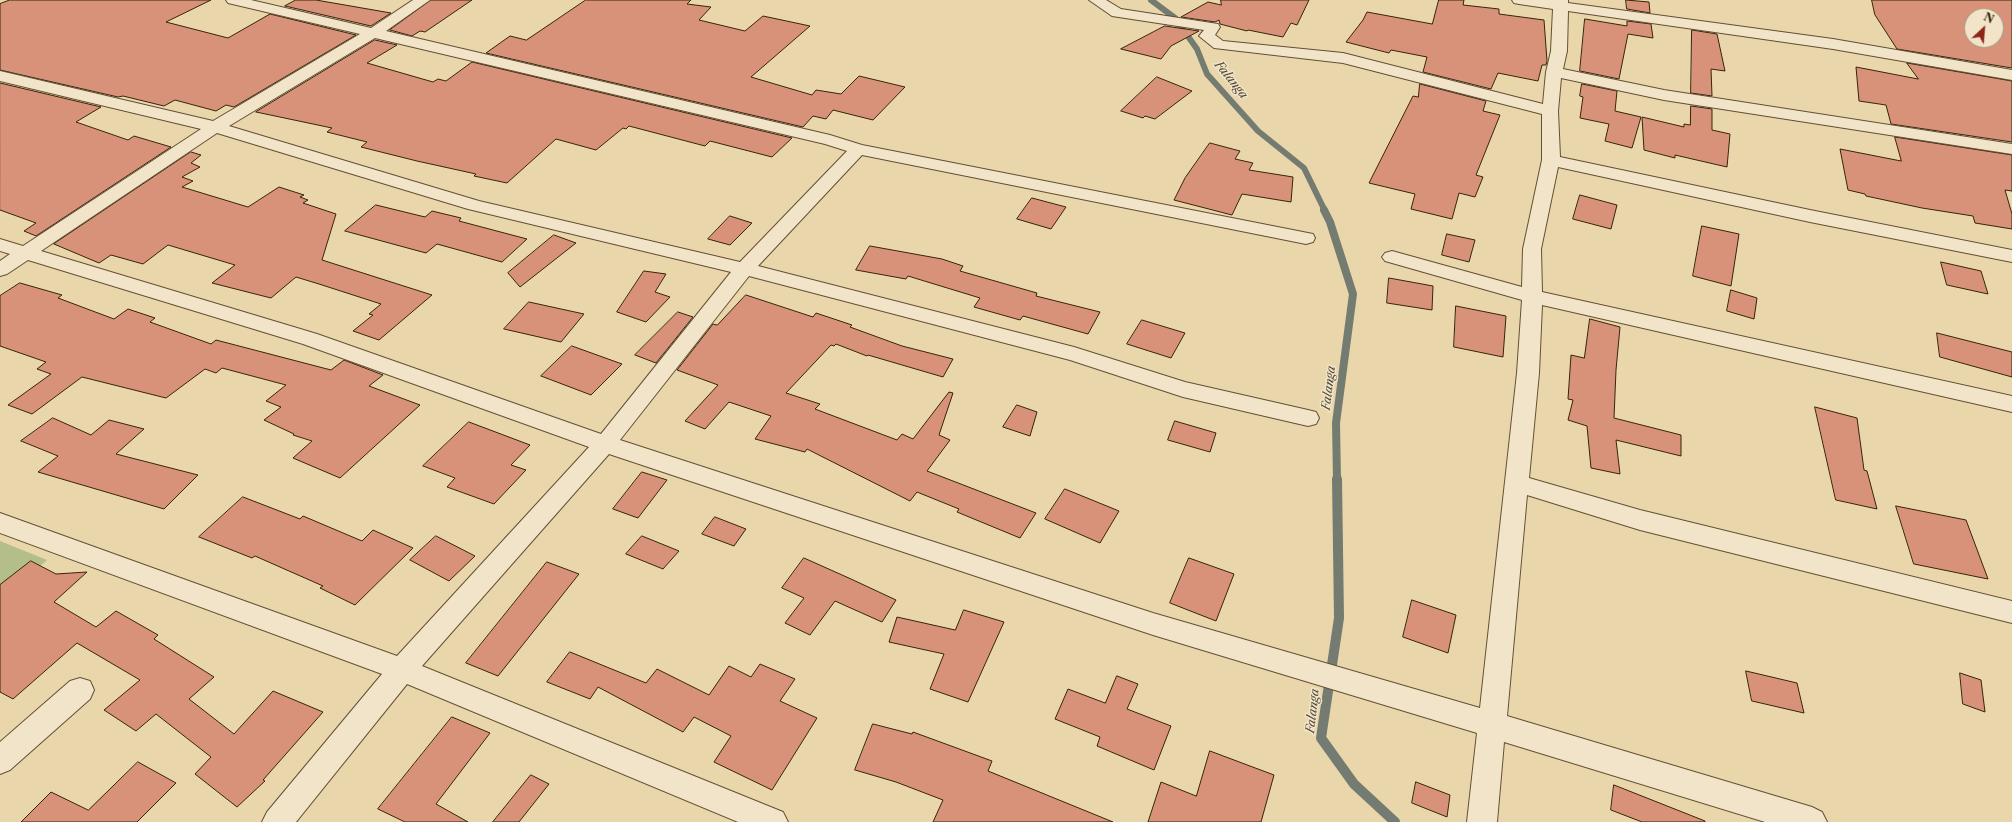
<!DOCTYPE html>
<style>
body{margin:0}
#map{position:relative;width:2012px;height:822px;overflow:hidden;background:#ead6ab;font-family:"Libre Caslon Text",serif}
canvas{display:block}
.north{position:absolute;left:1964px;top:8px;width:40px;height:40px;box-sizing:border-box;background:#f1e4c8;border:1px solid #a6977d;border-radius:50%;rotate:26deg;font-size:11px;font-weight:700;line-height:16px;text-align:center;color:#36240c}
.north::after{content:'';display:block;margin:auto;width:14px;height:18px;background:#8f2418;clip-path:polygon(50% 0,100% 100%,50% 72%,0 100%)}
</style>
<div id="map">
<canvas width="2012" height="822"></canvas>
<div class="north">N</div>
</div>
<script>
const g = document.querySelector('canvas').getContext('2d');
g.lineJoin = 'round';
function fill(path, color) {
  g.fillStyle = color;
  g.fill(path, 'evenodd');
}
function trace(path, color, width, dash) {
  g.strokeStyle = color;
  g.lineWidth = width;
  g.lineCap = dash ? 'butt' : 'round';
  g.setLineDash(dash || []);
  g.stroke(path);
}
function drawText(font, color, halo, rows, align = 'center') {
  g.font = font + ' "Libre Caslon Text",serif';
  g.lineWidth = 3;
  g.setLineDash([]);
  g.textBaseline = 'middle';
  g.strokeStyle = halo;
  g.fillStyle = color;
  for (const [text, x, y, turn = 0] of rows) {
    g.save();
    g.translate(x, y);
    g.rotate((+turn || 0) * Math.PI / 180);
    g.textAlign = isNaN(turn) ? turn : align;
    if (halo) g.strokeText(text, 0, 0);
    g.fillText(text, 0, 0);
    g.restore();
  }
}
const green = new Path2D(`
 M 0,541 L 47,560 L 0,601 Z`);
const streamFar2 = new Path2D(`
 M 1151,0 L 1175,18 L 1197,49 L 1207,74 L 1258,131 L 1304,168 L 1325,211`);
const streamFar1 = new Path2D(`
 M 1324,210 L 1330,222 L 1353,294 L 1336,423 L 1337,480`);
const stream = new Path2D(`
 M 1337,479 L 1339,618 L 1321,738 L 1354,784 L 1395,822`);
const building = new Path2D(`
 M 10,0 L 211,0 L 166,22 L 228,38 L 270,14 L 356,35 L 234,107 L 226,105 L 216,111 L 175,100 L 164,106 L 123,96 L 118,97 L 0,70 L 0,4 Z
 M 296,0 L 316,0 L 391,13 L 371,26 L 285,6 Z
 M 431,0 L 472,0 L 425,32 L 420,31 L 412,36 L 390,30 Z
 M 586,0 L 691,0 L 687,4 L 711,7 L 699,20 L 745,31 L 763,16 L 810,26 L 751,77 L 812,95 L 816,90 L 841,94 L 859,76 L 905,87 L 873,120 L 833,110 L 826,119 L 813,116 L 803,127 L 486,53 L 510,36 L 526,40 Z
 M 1221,0 L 1309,0 L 1297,25 L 1291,23 L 1283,37 L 1248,30 L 1247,31 L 1220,24 L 1219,20 L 1215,22 L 1181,17 L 1208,2 L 1221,5 Z
 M 1439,0 L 1464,0 L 1463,5 L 1499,9 L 1499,14 L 1544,20 L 1547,61 L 1546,65 L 1542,65 L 1538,81 L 1498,73 L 1491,89 L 1423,72 L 1427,57 L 1391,50 L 1389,53 L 1346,42 L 1363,20 L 1367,12 L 1432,24 Z
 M 1626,0 L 1649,2 L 1650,13 L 1627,9 Z
 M 1872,0 L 2012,0 L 2012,68 L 1897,49 L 1875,15 ZM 1972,16 L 1996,16 L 1996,40 L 1972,40 Z
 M 1585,19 L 1627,26 L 1627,21 L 1651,24 L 1653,38 L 1628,34 L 1619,79 L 1580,71 Z
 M 1165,26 L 1199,31 L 1171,46 L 1161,59 L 1121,49 Z
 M 1692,30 L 1717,34 L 1725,71 L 1711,69 L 1712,96 L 1691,93 Z
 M 375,40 L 397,45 L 367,63 L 433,82 L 438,79 L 446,81 L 472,62 L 792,138 L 772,157 L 710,141 L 705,146 L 629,126 L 626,129 L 623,128 L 596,150 L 556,139 L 507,183 L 474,176 L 476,174 L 417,161 L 361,147 L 367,142 L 327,132 L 332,128 L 256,112 Z
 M 1907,63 L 2012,81 L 2012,142 L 1891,124 L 1886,105 L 1859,101 L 1856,67 L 1918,79 Z
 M 1157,77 L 1192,91 L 1155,119 L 1145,116 L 1143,118 L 1121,111 Z
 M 0,83 L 101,107 L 76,122 L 128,140 L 134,136 L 171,147 L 36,236 L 24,231 L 36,223 L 0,210 Z
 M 1420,84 L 1486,101 L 1483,111 L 1500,115 L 1476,175 L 1483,177 L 1475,197 L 1459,193 L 1452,219 L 1411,209 L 1415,194 L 1369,183 L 1413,96 L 1418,97 Z
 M 1582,84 L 1617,91 L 1615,111 L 1641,117 L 1632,148 L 1605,141 L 1609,124 L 1580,118 L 1583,97 L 1580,96 Z
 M 1691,106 L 1712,109 L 1712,130 L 1730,134 L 1727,167 L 1675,155 L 1675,158 L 1644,150 L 1642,117 L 1684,127 L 1684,124 L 1690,125 Z
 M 1895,137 L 2012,155 L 2012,191 L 2005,190 L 2012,214 L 2012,229 L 1975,223 L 1973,216 L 1922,208 L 1866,196 L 1865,194 L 1848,190 L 1840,149 L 1901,161 Z
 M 1210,143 L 1240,151 L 1235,159 L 1253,163 L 1249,170 L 1293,177 L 1291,202 L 1242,194 L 1232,215 L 1174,200 L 1185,178 Z
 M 191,152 L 201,155 L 191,163 L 200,167 L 182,177 L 193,181 L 182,187 L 248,207 L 279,187 L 304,195 L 300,197 L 308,200 L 303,203 L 336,214 L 322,260 L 432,295 L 379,340 L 353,331 L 373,315 L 369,314 L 381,304 L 319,284 L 296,277 L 271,298 L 212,283 L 235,265 L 168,245 L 143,264 L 111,255 L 99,263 L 54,244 Z
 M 1580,195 L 1617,205 L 1611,229 L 1573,219 Z
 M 1032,198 L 1066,207 L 1051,229 L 1017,219 Z
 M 376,205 L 425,217 L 432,211 L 461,218 L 459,221 L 527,239 L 502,262 L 437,244 L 426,253 L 345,231 Z
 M 730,216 L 752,223 L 730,245 L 708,239 Z
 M 1702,226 L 1739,234 L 1731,286 L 1693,276 Z
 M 1447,234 L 1475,240 L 1469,262 L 1442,255 Z
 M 554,235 L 576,243 L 520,287 L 508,273 Z
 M 870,246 L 942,259 L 963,266 L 960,271 L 1037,293 L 1036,296 L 1100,312 L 1088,334 L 1023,316 L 1020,320 L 974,307 L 980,298 L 908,276 L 906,279 L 856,270 Z
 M 1941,262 L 1981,271 L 1988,294 L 1947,285 Z
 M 644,271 L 666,274 L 655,292 L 670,297 L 646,322 L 617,312 Z
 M 1389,278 L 1433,286 L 1432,310 L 1387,303 Z
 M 20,283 L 62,295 L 58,298 L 114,319 L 128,309 L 155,318 L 150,322 L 211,344 L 216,340 L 331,370 L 344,360 L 383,375 L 369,386 L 420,405 L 340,478 L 293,458 L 312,441 L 293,435 L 294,434 L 264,420 L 281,407 L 266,401 L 286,385 L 222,368 L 216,373 L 205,369 L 166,398 L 82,377 L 32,414 L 8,405 L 51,374 L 37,369 L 46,362 L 0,346 L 0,296 Z
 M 1731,290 L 1757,298 L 1754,319 L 1727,311 Z
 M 746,295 L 813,317 L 816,313 L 852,325 L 850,327 L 902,346 L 953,359 L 943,377 L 868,355 L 867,356 L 836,344 L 834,346 L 831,345 L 786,393 L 820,404 L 815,409 L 897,440 L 902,434 L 913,439 L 949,392 L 953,393 L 939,435 L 950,440 L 927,471 L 1036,513 L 1020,538 L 957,512 L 959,509 L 917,492 L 910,501 L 807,449 L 805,452 L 755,439 L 771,416 L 729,402 L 705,429 L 685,421 L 718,385 L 677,370 L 713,324 L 717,325 Z
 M 529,302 L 584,314 L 561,342 L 504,329 Z
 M 1456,306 L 1506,316 L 1503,357 L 1454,347 Z
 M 678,312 L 693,317 L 656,363 L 635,355 Z
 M 1590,319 L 1620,327 L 1616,370 L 1614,418 L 1681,435 L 1681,456 L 1616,440 L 1620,474 L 1591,468 L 1587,426 L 1568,420 L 1573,400 L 1568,399 L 1571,355 L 1584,358 Z
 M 1142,320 L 1185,333 L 1171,358 L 1127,344 Z
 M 1937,333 L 2012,352 L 2012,377 L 1940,357 Z
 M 572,346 L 622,364 L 591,395 L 541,376 Z
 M 1017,405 L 1037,412 L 1030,436 L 1003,427 Z
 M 1815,407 L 1857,418 L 1864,470 L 1867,471 L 1877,509 L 1836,500 Z
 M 53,418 L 91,435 L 109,420 L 144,429 L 116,454 L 198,475 L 164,509 L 38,472 L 58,456 L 21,441 Z
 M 1175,421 L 1216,433 L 1210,452 L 1168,440 Z
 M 469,422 L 530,445 L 511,465 L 526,470 L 494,504 L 447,487 L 455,478 L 423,466 Z
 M 642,472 L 667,480 L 638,518 L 613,509 Z
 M 1065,489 L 1119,511 L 1100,543 L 1045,519 Z
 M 243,497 L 300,519 L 303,516 L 362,541 L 373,530 L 413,548 L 355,605 L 320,588 L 323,586 L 255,556 L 252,558 L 199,537 Z
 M 1896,506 L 1966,520 L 1988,579 L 1914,564 Z
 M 715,517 L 746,529 L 734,546 L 702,534 Z
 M 436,536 L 475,556 L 449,581 L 410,560 Z
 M 642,536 L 679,551 L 663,569 L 626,554 Z
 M 804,558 L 851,579 L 896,600 L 882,622 L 835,601 L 810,635 L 785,623 L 804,598 L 782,588 Z
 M 1189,558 L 1234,574 L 1216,621 L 1170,603 Z
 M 31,561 L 56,574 L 87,572 L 54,602 L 96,627 L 116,611 L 158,635 L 154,639 L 214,677 L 189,699 L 234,734 L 273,691 L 323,712 L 263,780 L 265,781 L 237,807 L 195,774 L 211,757 L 156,714 L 136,731 L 104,710 L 140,680 L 77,643 L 13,699 L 0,692 L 0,585 Z
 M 547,562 L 579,574 L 498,676 L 466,663 Z
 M 1412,600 L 1456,615 L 1448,653 L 1403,637 Z
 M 964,610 L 1004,622 L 968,702 L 930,689 L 944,654 L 889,642 L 897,617 L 955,630 Z
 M 570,652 L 646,683 L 657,669 L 709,695 L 729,666 L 751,677 L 760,664 L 795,679 L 780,701 L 817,718 L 772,790 L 714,762 L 731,736 L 694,717 L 683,732 L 598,687 L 590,699 L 547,682 Z
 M 1746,671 L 1797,683 L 1804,713 L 1752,701 Z
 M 1960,673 L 1981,680 L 1985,712 L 1963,704 Z
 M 1117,676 L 1138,684 L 1127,709 L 1171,726 L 1154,770 L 1097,746 L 1100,737 L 1055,719 L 1068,689 L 1105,703 Z
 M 452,717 L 490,733 L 436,804 L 468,822 L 405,822 L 378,809 Z
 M 873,724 L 912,734 L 913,732 L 992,761 L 988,771 L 1113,822 L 933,822 L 943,800 L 896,782 L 855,770 Z
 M 1210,751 L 1274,775 L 1261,822 L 1148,822 L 1161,782 L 1196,796 Z
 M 138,762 L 176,783 L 137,822 L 21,822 L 51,792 L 88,810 Z
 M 531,775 L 549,784 L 519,822 L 493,822 Z
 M 1416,782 L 1450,795 L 1447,817 L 1412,803 Z
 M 1614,785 L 1705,821 L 1705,822 L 1642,822 L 1611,810 Z`);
const street = new Path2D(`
 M 226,0 L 251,0 L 371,28 L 413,0 L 430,0 L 386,31 L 830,135 L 862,145 L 1313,234 L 1315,238 L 1313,242 L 1306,244 L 862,155 L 758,266 L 1074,347 L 1185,382 L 1308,410 L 1316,412 L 1319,418 L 1316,424 L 1308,426 L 1183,397 L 1070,360 L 749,276 L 620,440 L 1153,613 L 1480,708 L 1517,373 L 1522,300 L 1385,261 L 1382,257 L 1385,253 L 1392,251 L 1522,287 L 1523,249 L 1542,160 L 1542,114 L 1343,63 L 1214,48 L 1199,36 L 1204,30 L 1112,16 L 1089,0 L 1106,0 L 1121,9 L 1218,24 L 1220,27 L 1215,35 L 1223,41 L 1343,53 L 1543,104 L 1546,72 L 1551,51 L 1553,9 L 1519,4 L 1514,3 L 1512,0 L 1568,0 L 1568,3 L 1833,39 L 2012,70 L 2012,80 L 1833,49 L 1568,11 L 1567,51 L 1563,69 L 1664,90 L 2012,144 L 2012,154 L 1664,100 L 1561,78 L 1558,111 L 1560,157 L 1810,210 L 2012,250 L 2012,262 L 1810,222 L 1558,167 L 1541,249 L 1542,292 L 2012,396 L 2012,412 L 1542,305 L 1539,373 L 1529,478 L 1640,510 L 2012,601 L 2012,623 L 1640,530 L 1527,495 L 1507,716 L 1812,807 L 1822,812 L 1827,822 L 1765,822 L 1504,742 L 1497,822 L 1467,822 L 1477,733 L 1153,635 L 609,454 L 422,666 L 783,812 L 788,822 L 738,822 L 407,684 L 296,822 L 262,822 L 267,812 L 382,674 L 0,533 L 0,513 L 397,656 L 589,447 L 303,344 L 28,260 L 7,274 L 0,276 L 0,261 L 10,254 L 0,251 L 0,239 L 23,246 L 201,129 L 0,81 L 0,71 L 213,121 L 360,34 L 228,3 ZM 375,38 L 825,144 L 847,151 L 740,262 L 479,201 L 229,126 ZM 217,133 L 468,209 L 731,272 L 601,434 L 317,334 L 41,251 Z
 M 80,678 L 90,681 L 94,690 L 90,699 L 10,770 L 0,774 L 0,742 L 70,681 Z`);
const waterNames = [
 ["Falanga",1231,80,51],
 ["Falanga",1329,388,-83],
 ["Falanga",1313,711,-84]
];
fill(green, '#b4be8b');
trace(streamFar2, '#747c71', 6);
trace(streamFar1, '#747c71', 8);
trace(stream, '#747c71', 10);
fill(building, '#d8927a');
trace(building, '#36240c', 1);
trace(street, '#635034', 2);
fill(street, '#f1e4c8');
drawText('italic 12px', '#504836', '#f1e4c8', waterNames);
</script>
